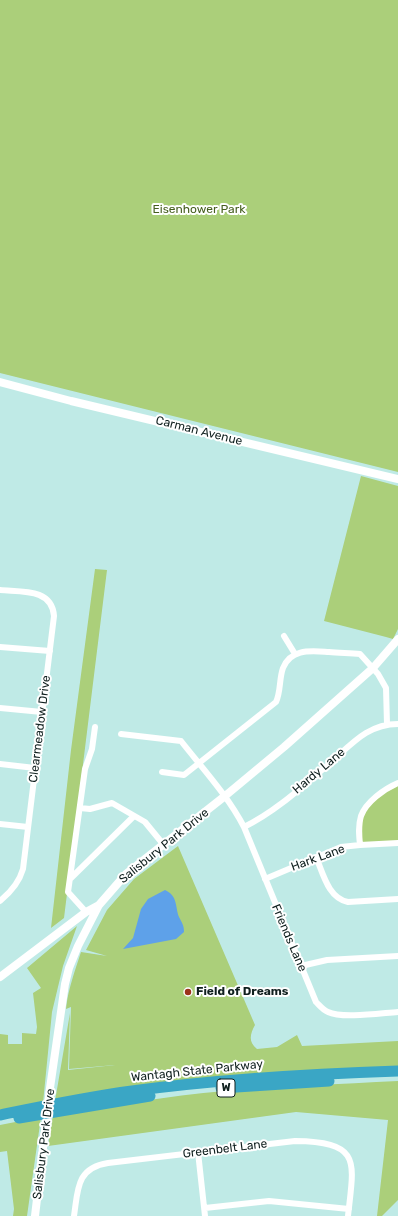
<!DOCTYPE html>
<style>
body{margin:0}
canvas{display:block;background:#bfeae6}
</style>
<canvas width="398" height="1216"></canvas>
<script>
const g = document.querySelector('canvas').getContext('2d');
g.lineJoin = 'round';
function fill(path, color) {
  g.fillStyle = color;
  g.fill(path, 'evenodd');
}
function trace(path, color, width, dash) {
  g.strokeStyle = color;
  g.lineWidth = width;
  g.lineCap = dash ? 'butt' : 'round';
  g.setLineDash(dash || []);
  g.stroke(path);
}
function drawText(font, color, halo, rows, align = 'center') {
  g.font = font + ' Rubik,sans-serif';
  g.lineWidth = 4;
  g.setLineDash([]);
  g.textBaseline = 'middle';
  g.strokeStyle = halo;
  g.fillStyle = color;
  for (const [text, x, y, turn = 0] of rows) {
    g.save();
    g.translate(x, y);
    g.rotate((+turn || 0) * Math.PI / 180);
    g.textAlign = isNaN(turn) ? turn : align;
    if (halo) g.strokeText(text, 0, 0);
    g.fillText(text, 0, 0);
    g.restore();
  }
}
const green = new Path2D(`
 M 0,0 L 398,0 L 398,472 L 0,373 Z
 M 361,476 L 398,486 L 398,629 L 393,639 L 386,637 L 324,621 Z
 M 95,569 L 107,570 L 64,918 L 51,928 L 71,750 Z
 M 398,783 L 398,843 L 360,845 L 359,827 L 369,804 Z
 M 178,846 L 255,1025 C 250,1034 248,1042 257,1049 L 277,1047 L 297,1035 L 302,1046 L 398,1041 L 398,1068 L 55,1101 L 70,1013 L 68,1070 L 115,1065 L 69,1069 L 71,1007 L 66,1009 C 68,989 75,971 81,952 L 107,956 L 86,950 L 107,910 L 134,879 Z
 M 77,926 L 63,966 L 52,1012 L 43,1103 L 0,1112 L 0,1034 L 8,1035 L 8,1044 L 22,1044 L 22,1033 L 36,1034 L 37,1027 L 33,993 L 41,988 L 27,968 Z
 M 398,1081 L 398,1200 L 382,1216 L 377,1216 L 388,1120 L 296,1112 L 48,1146 L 53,1115 C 110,1106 167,1096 225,1091 C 282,1086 340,1084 398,1081 Z
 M 41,1117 L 27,1216 L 13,1216 L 14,1209 L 7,1151 L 0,1152 L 0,1125 Z`);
const water = new Path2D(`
 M 165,890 C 178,896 175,906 179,917 C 182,923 184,925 184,932 L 176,939 L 123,949 L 133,938 L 141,909 L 148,899 Z`);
const street = new Path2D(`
 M 0,590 C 21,592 52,588 54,616 L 23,869 C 19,883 11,892 0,901
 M 284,636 L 295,654
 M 0,647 L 50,651
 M 0,708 L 42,712
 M 121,734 L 181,741 C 203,769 228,796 244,827 L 316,1002 C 320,1006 323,1010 328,1012 C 342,1019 382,1013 398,1012
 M 0,764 L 35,768
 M 162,772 L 184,775 L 276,702 C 281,691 279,679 283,668 C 291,648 311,651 329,652 C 339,653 349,653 360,654 L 378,674 L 386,688 L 387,724
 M 80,808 L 90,809 L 112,803 L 145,822 L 163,844
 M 0,824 L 28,827
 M 244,827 C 275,812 302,787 329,764 C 351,745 367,724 398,724
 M 360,845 C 359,835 358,826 361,816 C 366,802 384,789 398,783
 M 316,857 C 323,873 328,898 348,902 L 398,899
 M 70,879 L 134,816
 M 265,879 L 341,847 L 360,845 L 398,843
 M 86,912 L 68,892 L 85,769 L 92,749 L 95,727
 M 301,966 L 327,960 L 398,956
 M 198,1152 L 205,1216
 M 205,1208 L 269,1201 L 349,1209
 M 74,1216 C 78,1190 76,1168 108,1163 L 295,1141 C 362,1142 354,1161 348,1216`);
const secondary = new Path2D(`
 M 0,382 L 71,401 L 398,479
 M 0,977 L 86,912 L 99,905
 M 35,1216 L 50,1088 L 65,984 L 69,968 L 78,946 L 99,905 L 126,874 L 225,796 L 284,747 L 373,668 L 398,639`);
const highway = new Path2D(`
 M 221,1088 L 329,1081
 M 0,1115 C 44,1106 87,1097 132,1091 C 220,1079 309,1074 398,1071
 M 19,1118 L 150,1096`);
const markers = [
 [188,992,4,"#9b331b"]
];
const shields = [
 [226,1088,18]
];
const shieldNames = [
 ["W",226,1088]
];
const parkNames = [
 ["Eisenhower Park",199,210]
];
const streetNames = [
 ["Carman Avenue",199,431,14],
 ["Clearmeadow Drive",40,729,-83],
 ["Hardy Lane",319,771,-40],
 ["Salisbury Park Drive",164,846,-39],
 ["Hark Lane",318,858,-20],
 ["Friends Lane",289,938,67],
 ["Wantagh State Parkway",197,1071,-6],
 ["Salisbury Park Drive",44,1144,-83],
 ["Greenbelt Lane",225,1149,-7]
];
const poiNames = [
 ["Field of Dreams",196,992]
];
fill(green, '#abcf7a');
fill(water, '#5ea1e9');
trace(street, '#fff', 6);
trace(secondary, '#fff', 8);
trace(highway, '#3aa6c5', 11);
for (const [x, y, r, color] of markers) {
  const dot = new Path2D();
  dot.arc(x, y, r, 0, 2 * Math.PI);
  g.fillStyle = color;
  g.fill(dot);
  trace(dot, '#fff', 1.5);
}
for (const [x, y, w] of shields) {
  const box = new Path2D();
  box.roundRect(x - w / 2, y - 9, w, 18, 3);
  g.fillStyle = '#fff';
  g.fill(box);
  trace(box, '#10201f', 1);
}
drawText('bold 11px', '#10201f', null, shieldNames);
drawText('12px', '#465f1f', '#fff', parkNames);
drawText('12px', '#10201f', '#fff', streetNames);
drawText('bold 12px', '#10201f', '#fff', poiNames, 'left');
</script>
